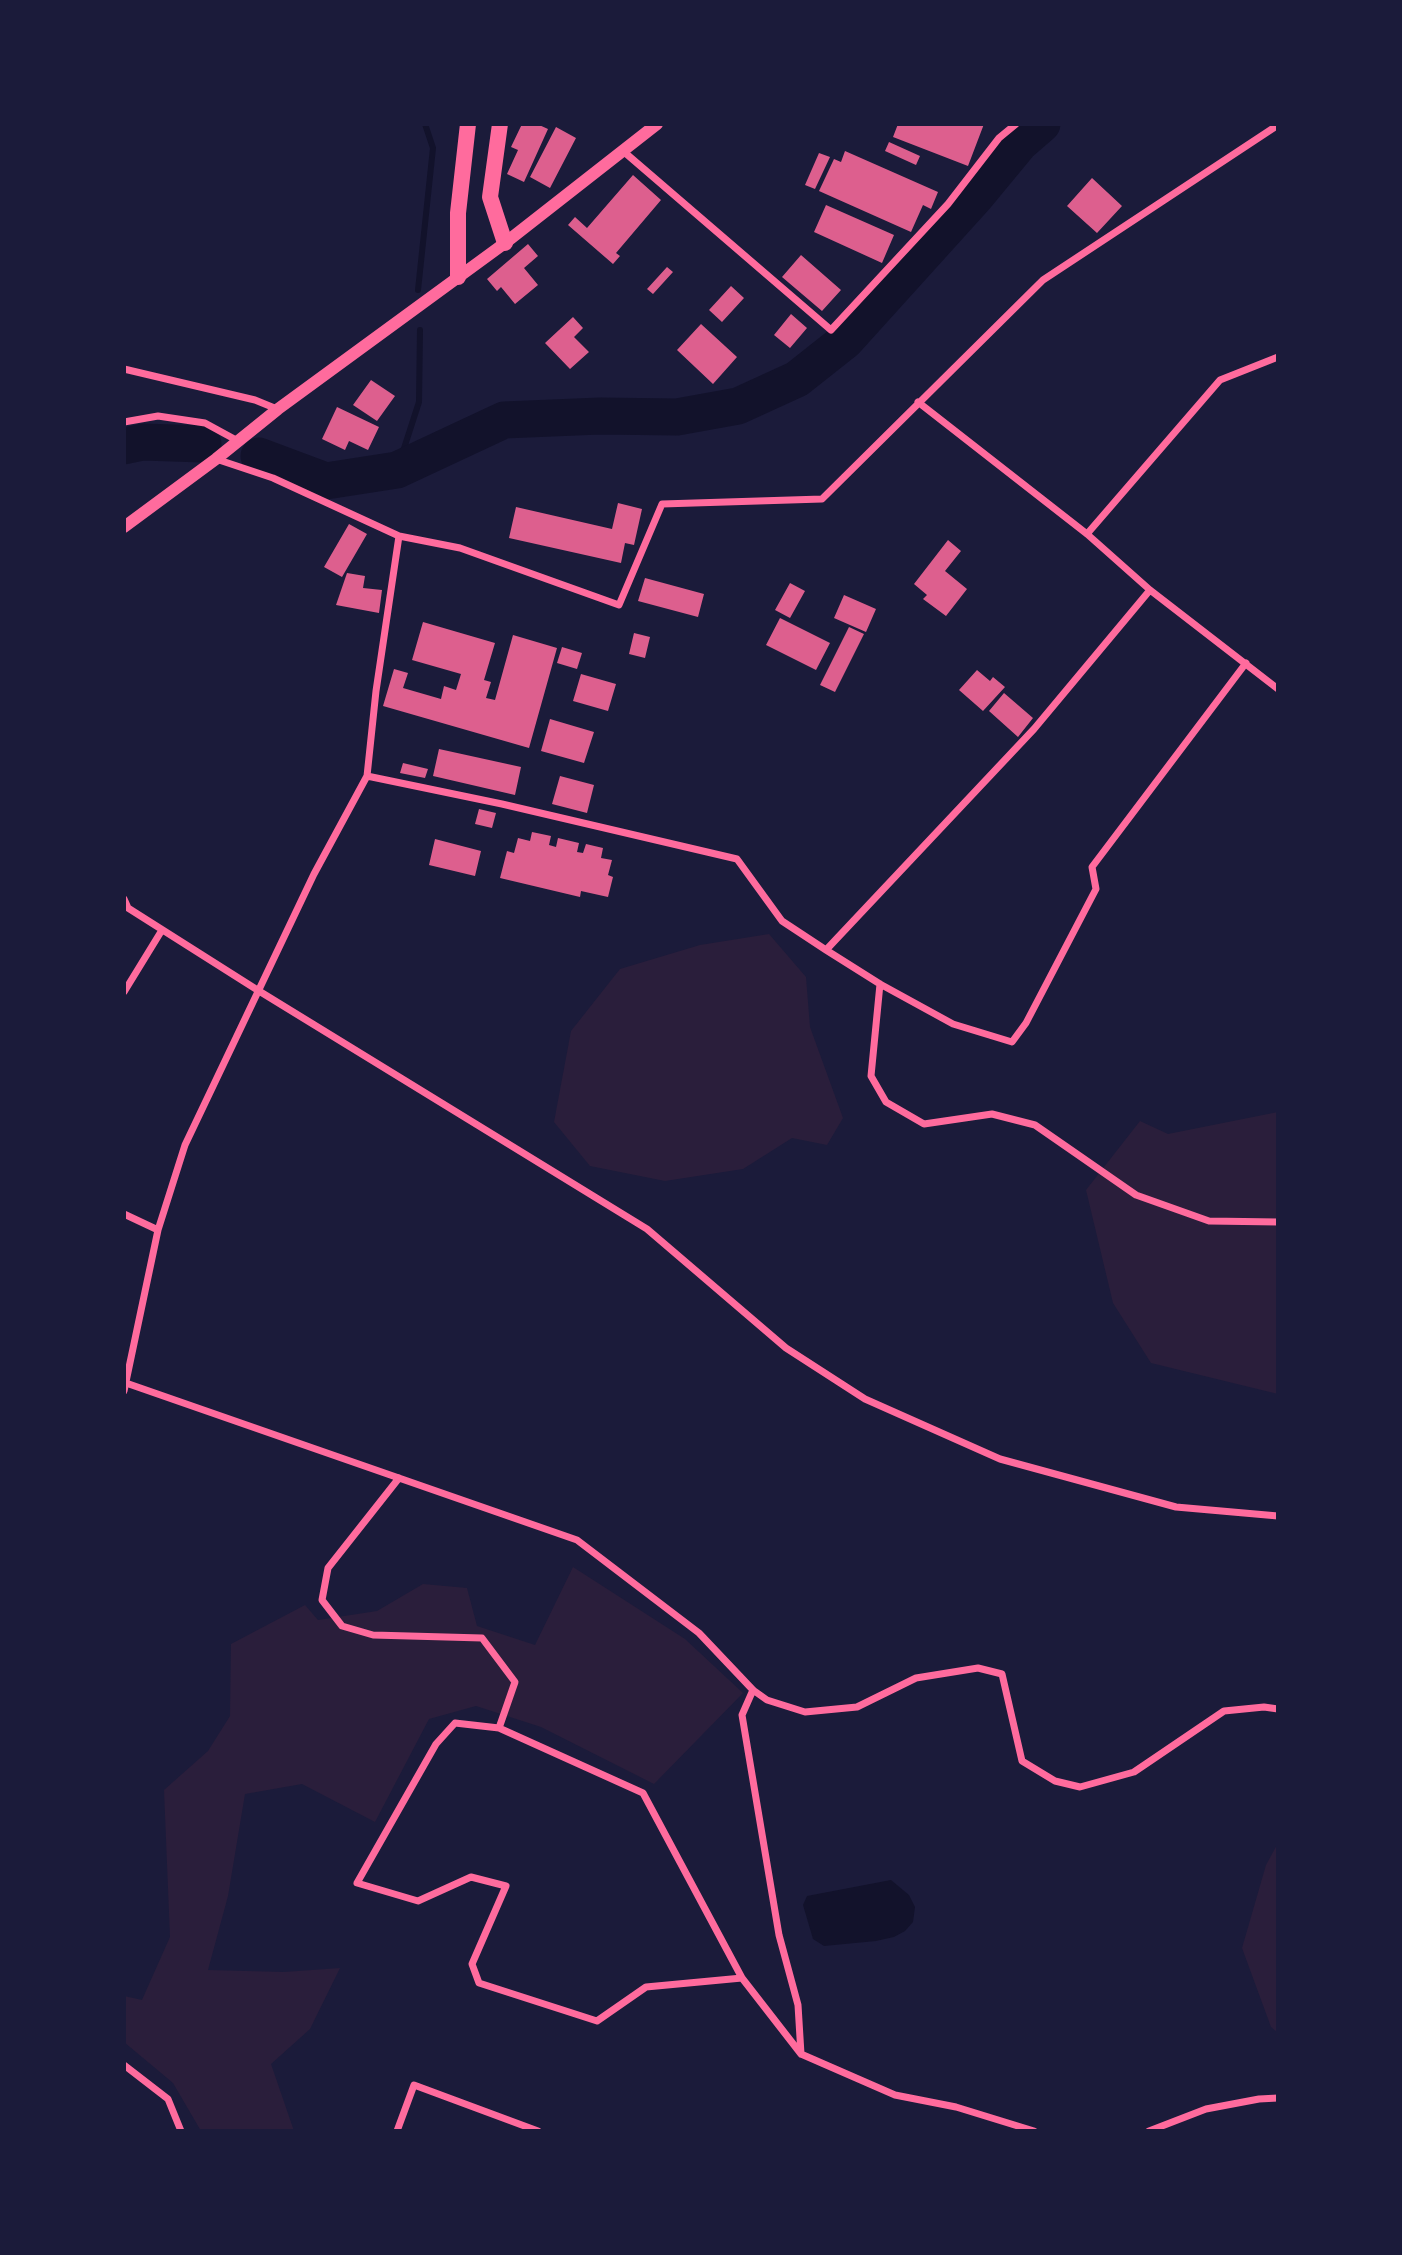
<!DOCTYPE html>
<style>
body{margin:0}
#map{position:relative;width:1402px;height:2255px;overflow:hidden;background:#1b1b3a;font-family:"Sofia Sans Condensed",sans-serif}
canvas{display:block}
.frame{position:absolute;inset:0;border:126px solid #1b1b3a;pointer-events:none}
</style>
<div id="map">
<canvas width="1402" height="2255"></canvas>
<div class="frame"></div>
</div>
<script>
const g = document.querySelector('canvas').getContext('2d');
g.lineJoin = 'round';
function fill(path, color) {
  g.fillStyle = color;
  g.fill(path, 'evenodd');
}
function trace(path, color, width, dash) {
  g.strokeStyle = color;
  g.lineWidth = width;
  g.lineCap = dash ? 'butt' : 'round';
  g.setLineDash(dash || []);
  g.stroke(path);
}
const green = new Path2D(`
 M 769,934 L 806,977 L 810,1027 L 843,1118 L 827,1145 L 792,1138 L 743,1169 L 665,1181 L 590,1166 L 554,1122 L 571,1031 L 620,969 L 700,945 Z
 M 1278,1112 L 1278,1394 L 1151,1363 L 1113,1303 L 1086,1190 L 1140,1121 L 1168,1134 Z
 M 573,1567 L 685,1639 L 743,1693 L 654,1784 L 541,1727 L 476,1706 L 429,1719 L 375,1822 L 302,1784 L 245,1794 L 228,1896 L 208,1970 L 284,1972 L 340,1968 L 310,2029 L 271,2064 L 294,2131 L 201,2131 L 173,2083 L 124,2042 L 124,1996 L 142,2000 L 170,1937 L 164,1790 L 208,1751 L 230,1716 L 231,1644 L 305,1605 L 318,1620 L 377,1611 L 423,1584 L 467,1588 L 477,1626 L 535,1645 Z
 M 1278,1843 L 1278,2033 L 1271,2027 L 1242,1948 L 1266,1865 Z`);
const water = new Path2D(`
 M 891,1880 L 909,1895 L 915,1907 L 913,1922 L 905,1931 L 894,1937 L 876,1941 L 824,1946 L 813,1939 L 803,1905 L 807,1896 Z`);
const stream = new Path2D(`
 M 418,290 L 433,148 L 425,124
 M 397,470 L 419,402 L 420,330`);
const river = new Path2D(`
 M 124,446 L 143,442 L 203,444
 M 259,456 L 326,481 L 397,470 L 504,420 L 600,416 L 677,417 L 738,406 L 797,379 L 845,341 L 977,195 L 1020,143 L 1042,124`);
const building = new Path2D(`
 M 522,124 L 537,124 L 548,129 L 524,182 L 507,174 L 518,150 L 511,147 Z
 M 898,124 L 984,124 L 968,166 L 893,137 Z
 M 556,127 L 576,138 L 550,188 L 530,177 Z
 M 889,142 L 920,156 L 916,165 L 885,151 Z
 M 845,151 L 938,192 L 931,209 L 923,205 L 911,232 L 819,191 L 834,159 L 841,162 Z
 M 819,153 L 830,157 L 815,189 L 805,185 Z
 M 633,175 L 661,200 L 616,253 L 620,256 L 613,264 L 568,225 L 575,217 L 587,228 Z
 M 1092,178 L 1122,206 L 1097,233 L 1067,206 Z
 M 826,205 L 894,235 L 882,263 L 814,232 Z
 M 528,244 L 538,256 L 524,268 L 538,285 L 515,304 L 501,287 L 497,291 L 487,279 Z
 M 801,255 L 841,290 L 822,311 L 782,277 Z
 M 667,267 L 673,272 L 653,294 L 647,289 Z
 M 731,286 L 744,298 L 722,322 L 709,310 Z
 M 791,314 L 807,328 L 790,348 L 774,335 Z
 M 573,317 L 583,328 L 574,337 L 589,352 L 570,369 L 545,343 Z
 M 701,324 L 737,357 L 713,384 L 677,350 Z
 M 371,380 L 395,396 L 377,421 L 353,405 Z
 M 337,407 L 379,427 L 368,450 L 349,441 L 345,450 L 322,439 Z
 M 618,503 L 642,509 L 634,545 L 625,543 L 621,563 L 509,538 L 516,507 L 612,529 Z
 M 349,524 L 367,534 L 342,577 L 324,567 Z
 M 948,540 L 961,551 L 945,571 L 967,589 L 946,616 L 923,599 L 927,595 L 914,584 Z
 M 347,573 L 365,576 L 363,588 L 382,590 L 379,613 L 336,605 Z
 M 645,578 L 704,594 L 698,617 L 638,601 Z
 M 790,583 L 805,591 L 790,618 L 775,610 Z
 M 844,595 L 876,609 L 866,632 L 834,618 Z
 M 780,618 L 830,643 L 816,670 L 766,645 Z
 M 423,622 L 495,643 L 484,680 L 491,682 L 486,698 L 495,700 L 513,635 L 557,648 L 529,748 L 383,706 L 394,669 L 408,673 L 403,688 L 441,699 L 444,686 L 456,690 L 461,674 L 412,660 Z
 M 849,627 L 864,634 L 835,692 L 820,685 Z
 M 634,633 L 650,637 L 645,658 L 629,654 Z
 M 562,647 L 582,653 L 577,669 L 557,663 Z
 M 977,670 L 990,681 L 993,677 L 1005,687 L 983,711 L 959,690 Z
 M 581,674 L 616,684 L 608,711 L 573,701 Z
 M 1004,693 L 1033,718 L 1018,737 L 989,711 Z
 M 550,719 L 594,732 L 584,763 L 541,751 Z
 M 439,749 L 521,767 L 515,795 L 433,776 Z
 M 403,763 L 428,769 L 425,778 L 400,773 Z
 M 560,776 L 594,785 L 587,813 L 552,804 Z
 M 479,809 L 496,813 L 492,828 L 475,824 Z
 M 532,832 L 551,836 L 549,845 L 556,847 L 558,838 L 579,843 L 577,852 L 583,853 L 586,844 L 603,848 L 601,858 L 612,860 L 608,875 L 613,877 L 608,897 L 581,891 L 580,897 L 500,878 L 507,851 L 514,853 L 518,838 L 530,841 Z
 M 435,839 L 481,851 L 475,876 L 429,865 Z`);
const minor = new Path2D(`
 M 623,151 L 831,330 L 948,204 L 999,138 L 1016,124
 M 124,369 L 255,400 L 277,409
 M 918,402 L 1087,534 L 1150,590 L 1278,689
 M 124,422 L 158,416 L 205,423 L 238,441
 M 216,459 L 273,478 L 399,536 L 460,548 L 619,605 L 662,504 L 822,499 L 1043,280 L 1278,125
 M 1087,534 L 1220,380 L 1278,357
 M 367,776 L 502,804 L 737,859 L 782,921 L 826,950 L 880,984 L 953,1024 L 1012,1042 L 1026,1023 L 1096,889 L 1092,867 L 1246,663
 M 124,899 L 128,908 L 259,991 L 647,1229 L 786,1348 L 865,1399 L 1000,1459 L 1176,1507 L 1278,1516
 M 826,950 L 1034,729 L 1150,590
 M 880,984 L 871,1076 L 886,1102 L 924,1124 L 992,1114 L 1035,1125 L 1136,1195 L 1209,1221 L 1278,1222
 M 124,992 L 162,930
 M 124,1214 L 158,1230
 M 126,1383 L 577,1540 L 699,1633 L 753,1690 L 767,1700 L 805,1712 L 857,1707 L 916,1678 L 978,1668 L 1002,1674 L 1022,1761 L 1055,1781 L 1080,1787 L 1134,1772 L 1224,1711 L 1264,1707 L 1278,1709
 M 124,1391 L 158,1230 L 185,1145 L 314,874 L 367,776 L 376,691 L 399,536
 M 399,1478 L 328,1568 L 322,1600 L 342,1626 L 373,1635 L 482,1638 L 515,1682 L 499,1728
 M 753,1690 L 742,1715 L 779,1935 L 798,2005 L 801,2054 L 895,2095 L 956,2107 L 1034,2131
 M 742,1978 L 646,1987 L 597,2021 L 479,1983 L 472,1964 L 506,1886 L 471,1877 L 418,1901 L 357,1883 L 436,1744 L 455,1723 L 499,1728 L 643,1793 L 742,1978 L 801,2054
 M 124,2065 L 168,2099 L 181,2131
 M 397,2131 L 414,2085 L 538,2131
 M 1149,2131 L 1206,2109 L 1259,2099 L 1278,2098`);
const secondary = new Path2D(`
 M 124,527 L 216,459 L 278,409 L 505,243 L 657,124`);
const trunk = new Path2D(`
 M 500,124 L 490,197 L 505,243
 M 458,277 L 458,213 L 468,124`);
fill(green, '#2a1e3b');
fill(water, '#12122b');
trace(stream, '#12122b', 6);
trace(river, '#12122b', 37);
fill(building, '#dd5f8e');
trace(minor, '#ff6b9d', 7);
trace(secondary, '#ff6b9d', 12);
trace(trunk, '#ff6b9d', 16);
</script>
